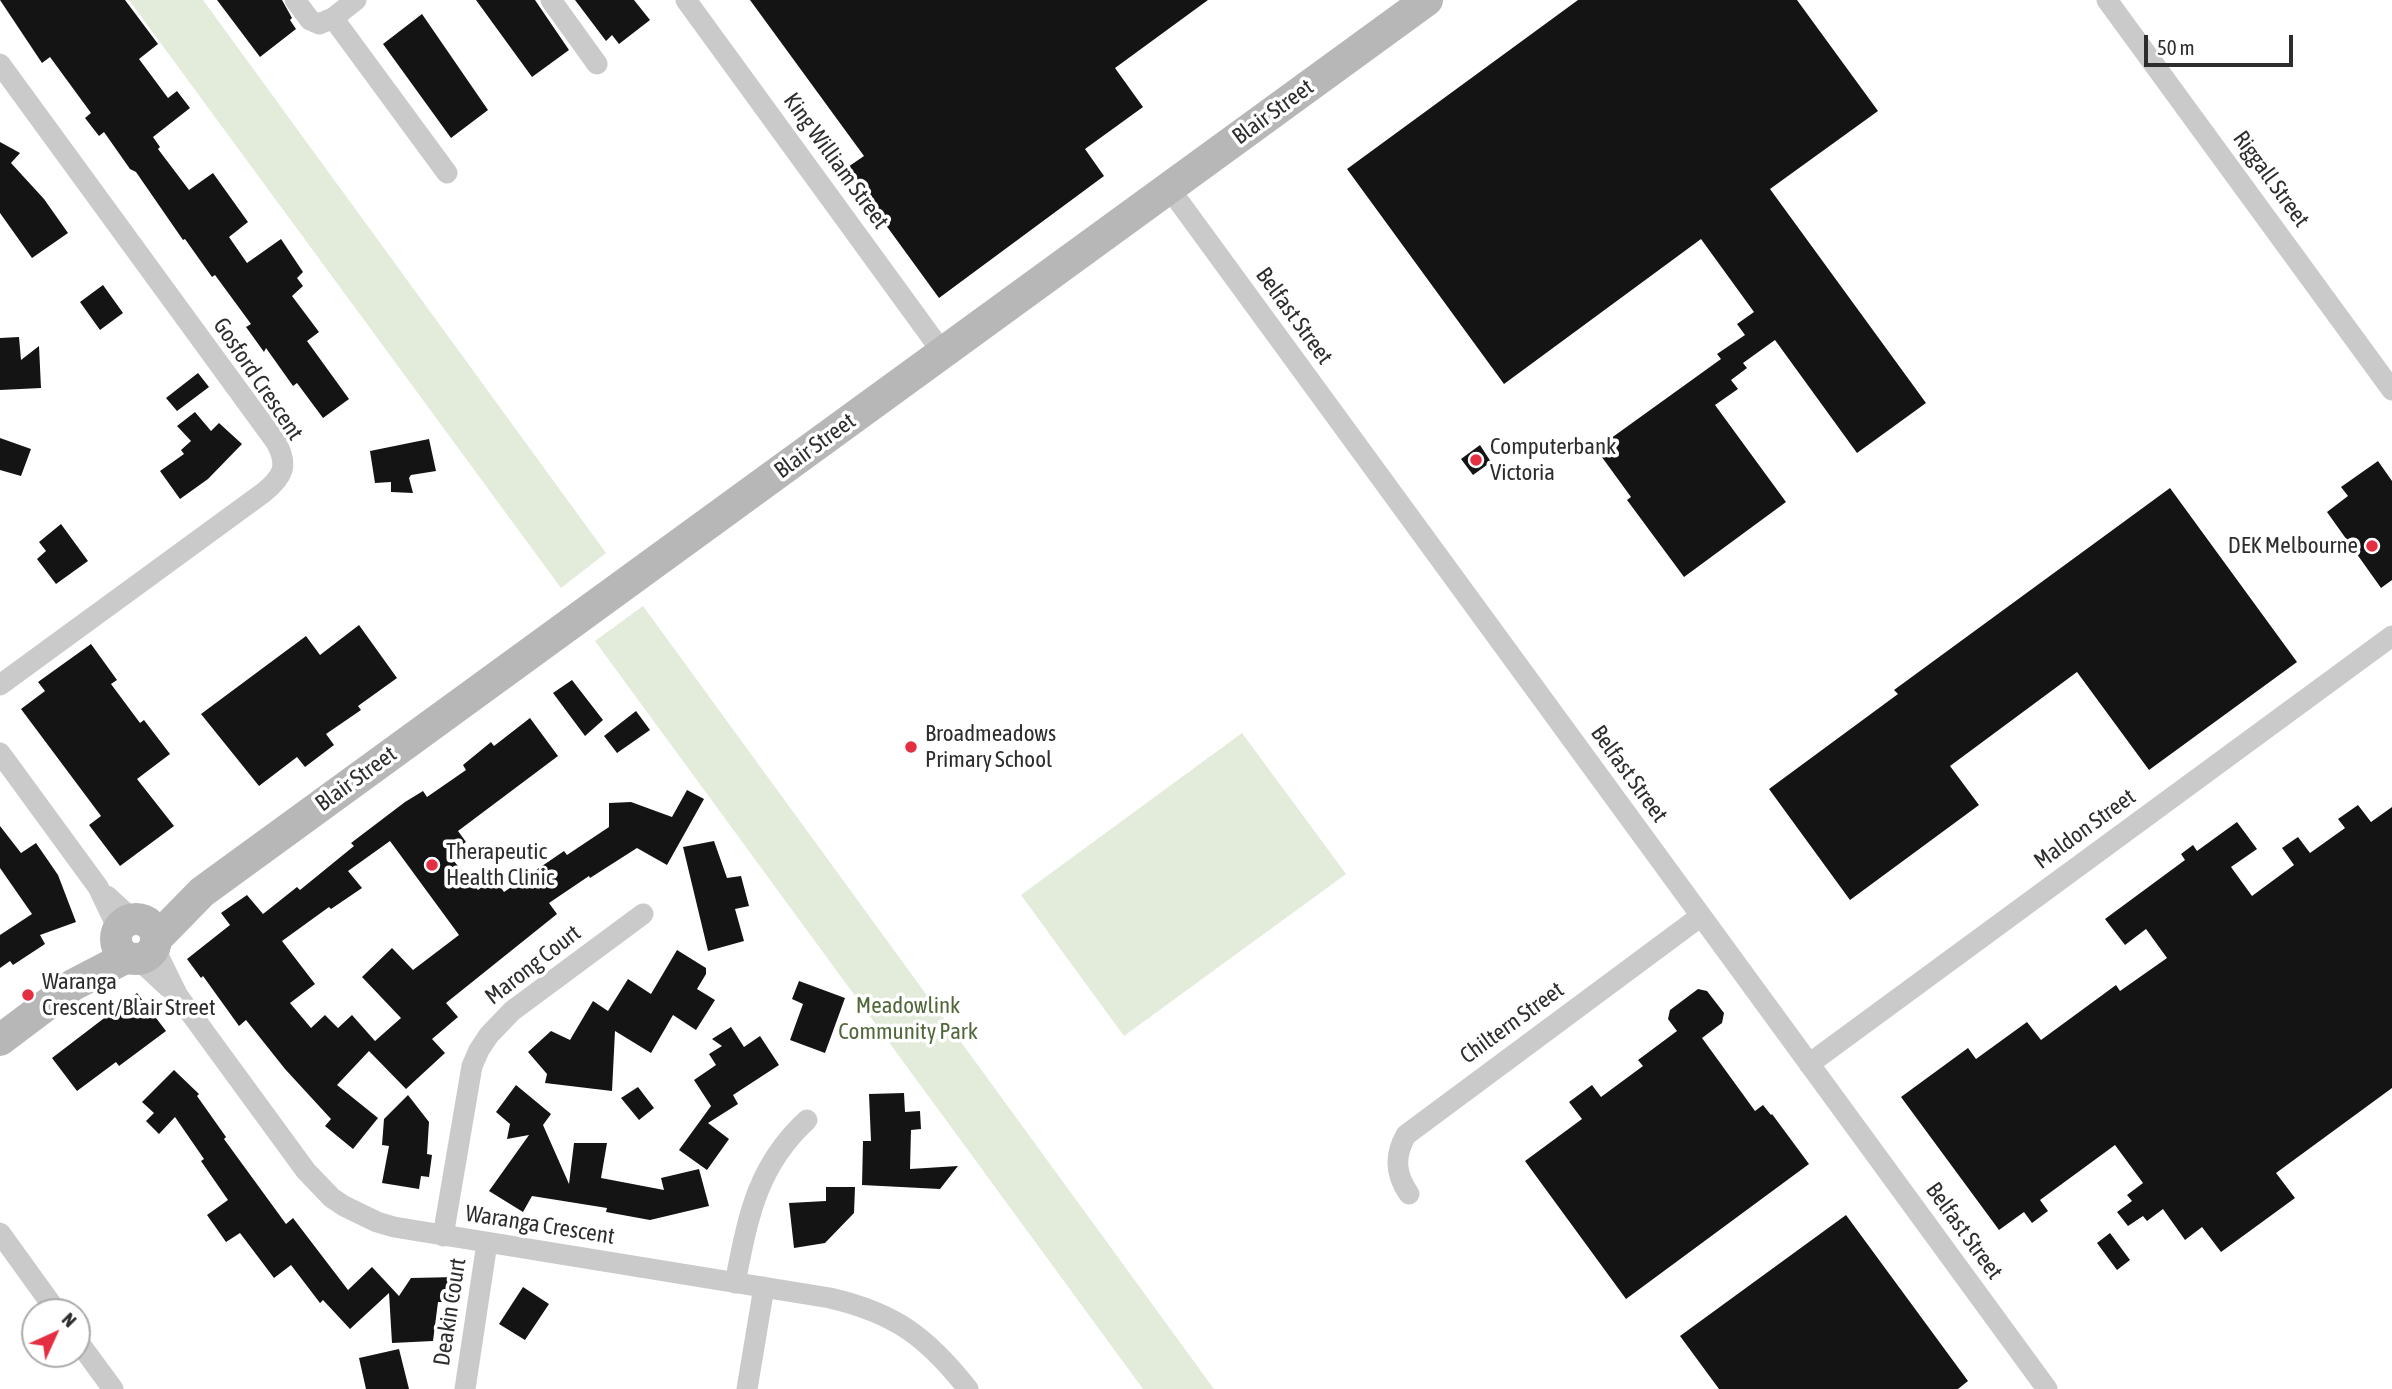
<!DOCTYPE html>
<style>
body{margin:0}
#map{position:relative;width:2392px;height:1389px;overflow:hidden;background:#fff;font-family:"Asap Condensed",sans-serif}
canvas{display:block}
.north{position:absolute;left:21px;top:1298px;width:70px;height:70px;box-sizing:border-box;background:#fff;border:2px solid #ababab;border-radius:50%;rotate:45deg;font-size:19px;font-weight:700;line-height:28px;text-align:center;color:#2d2d2d}
.north::after{content:'';display:block;margin:auto;width:24px;height:32px;background:#e42e41;clip-path:polygon(50% 0,100% 100%,50% 72%,0 100%)}
.scale{position:absolute;left:2144px;top:35px;width:149px;height:32px;box-sizing:border-box;border:4px solid #2d2d2d;border-top:0;padding-left:9px;font-size:21px;line-height:24px;white-space:nowrap;color:#2d2d2d;-webkit-text-stroke:5px #fff;paint-order:stroke}
</style>
<div id="map">
<canvas width="2392" height="1389"></canvas>
<div class="north">N</div>
<div class="scale">50 m</div>
</div>
<script>
const g = document.querySelector('canvas').getContext('2d');
g.lineJoin = 'round';
function fill(path, color) {
  g.fillStyle = color;
  g.fill(path, 'evenodd');
}
function trace(path, color, width, dash) {
  g.strokeStyle = color;
  g.lineWidth = width;
  g.lineCap = dash ? 'butt' : 'round';
  g.setLineDash(dash || []);
  g.stroke(path);
}
function drawText(font, color, halo, rows, align = 'center') {
  g.font = font + ' "Asap Condensed",sans-serif';
  g.lineWidth = 7;
  g.setLineDash([]);
  g.textBaseline = 'middle';
  g.strokeStyle = halo;
  g.fillStyle = color;
  for (const [text, x, y, turn = 0] of rows) {
    g.save();
    g.translate(x, y);
    g.rotate((+turn || 0) * Math.PI / 180);
    g.textAlign = isNaN(turn) ? turn : align;
    if (halo) g.strokeText(text, 0, 0);
    g.fillText(text, 0, 0);
    g.restore();
  }
}
const green = new Path2D(`
 M 129,0 L 203,0 L 606,553 L 561,588 Z
 M 643,606 L 1214,1389 L 1143,1389 L 595,641 Z
 M 1242,733 L 1346,874 L 1124,1036 L 1021,895 Z`);
const building = new Path2D(`
 M 0,0 L 125,0 L 158,44 L 139,59 L 168,98 L 177,91 L 190,108 L 153,137 L 160,147 L 158,149 L 189,190 L 213,173 L 248,222 L 229,237 L 247,263 L 281,239 L 303,272 L 297,278 L 303,286 L 292,296 L 319,332 L 307,341 L 349,399 L 323,418 L 297,383 L 293,386 L 266,348 L 264,352 L 246,327 L 251,324 L 215,275 L 212,277 L 185,239 L 183,240 L 136,172 L 130,169 L 104,132 L 99,136 L 85,118 L 91,113 L 50,57 L 42,63 Z
 M 217,0 L 282,0 L 292,18 L 290,20 L 296,29 L 260,57 Z
 M 476,0 L 535,0 L 569,50 L 532,77 Z
 M 575,0 L 634,0 L 650,20 L 619,44 L 612,35 L 606,41 Z
 M 750,0 L 1208,0 L 1115,68 L 1143,107 L 1085,149 L 1104,176 L 939,298 L 845,169 L 864,156 Z
 M 1578,0 L 1797,0 L 1878,111 L 1770,189 L 1926,403 L 1857,453 L 1775,340 L 1743,363 L 1747,368 L 1731,380 L 1738,389 L 1715,405 L 1786,502 L 1684,577 L 1627,500 L 1631,497 L 1596,449 L 1721,359 L 1717,354 L 1745,335 L 1737,324 L 1754,312 L 1701,239 L 1504,384 L 1347,169 Z
 M 422,14 L 488,110 L 451,138 L 383,44 Z
 M 0,142 L 20,153 L 11,163 L 44,199 L 68,233 L 32,258 L 0,213 Z
 M 103,285 L 123,313 L 100,330 L 80,302 Z
 M 19,337 L 21,360 L 39,346 L 41,388 L 0,390 L 0,338 Z
 M 198,373 L 209,387 L 177,411 L 166,398 Z
 M 195,412 L 211,431 L 219,423 L 242,444 L 208,479 L 180,499 L 160,471 L 184,454 L 181,450 L 191,441 L 177,426 Z
 M 0,438 L 31,449 L 21,476 L 0,470 Z
 M 429,439 L 436,471 L 411,475 L 409,478 L 413,493 L 391,492 L 391,482 L 375,483 L 370,451 Z
 M 1480,445 L 1491,462 L 1473,475 L 1461,459 Z
 M 2378,461 L 2392,481 L 2392,580 L 2381,588 L 2327,512 L 2348,496 L 2341,487 Z
 M 2170,488 L 2297,662 L 2149,770 L 2077,672 L 1950,766 L 1979,805 L 1850,900 L 1769,789 L 1898,694 L 1894,690 Z
 M 61,524 L 88,561 L 56,584 L 37,559 L 46,551 L 39,542 Z
 M 359,625 L 397,678 L 358,706 L 361,710 L 326,734 L 334,745 L 305,767 L 297,757 L 259,786 L 201,714 L 306,636 L 320,655 Z
 M 91,644 L 117,680 L 111,684 L 140,723 L 144,720 L 170,754 L 137,779 L 174,826 L 120,866 L 89,825 L 101,816 L 21,709 L 45,691 L 38,682 Z
 M 572,680 L 603,720 L 585,736 L 553,693 Z
 M 636,711 L 650,730 L 617,753 L 604,736 Z
 M 530,718 L 558,756 L 458,831 L 466,842 L 448,854 L 478,890 L 494,878 L 504,892 L 564,851 L 567,855 L 609,827 L 609,803 L 631,802 L 672,817 L 687,790 L 704,799 L 667,865 L 637,848 L 590,878 L 589,876 L 549,903 L 557,914 L 446,1003 L 458,1017 L 432,1039 L 445,1053 L 406,1089 L 369,1051 L 337,1085 L 378,1118 L 353,1149 L 325,1126 L 331,1119 L 285,1069 L 246,1020 L 239,1026 L 203,976 L 201,978 L 187,959 L 230,925 L 221,913 L 247,895 L 263,914 L 297,887 L 300,890 L 354,846 L 351,843 L 405,802 L 423,791 L 427,797 L 466,770 L 463,765 L 491,742 L 494,746 ZM 390,841 L 459,935 L 413,970 L 392,948 L 362,977 L 401,1018 L 375,1041 L 352,1015 L 338,1028 L 325,1015 L 311,1028 L 290,1003 L 315,984 L 282,941 L 329,907 L 331,909 L 362,888 L 348,871 Z
 M 2358,805 L 2371,822 L 2392,807 L 2392,1088 L 2276,1173 L 2295,1198 L 2221,1252 L 2202,1227 L 2185,1240 L 2163,1209 L 2147,1221 L 2143,1216 L 2128,1226 L 2117,1212 L 2132,1201 L 2127,1195 L 2143,1183 L 2115,1145 L 2040,1200 L 2048,1211 L 2032,1223 L 2024,1212 L 1999,1230 L 1901,1097 L 1968,1048 L 1976,1059 L 2027,1022 L 2041,1040 L 2116,985 L 2120,991 L 2167,958 L 2146,929 L 2125,945 L 2105,919 L 2185,860 L 2181,854 L 2193,845 L 2197,851 L 2237,822 L 2257,849 L 2231,867 L 2252,896 L 2294,865 L 2282,848 L 2298,837 L 2310,853 L 2345,828 L 2338,819 Z
 M 0,826 L 21,853 L 36,843 L 58,875 L 76,922 L 40,935 L 45,944 L 13,965 L 10,961 L 0,968 L 0,935 L 32,914 L 0,868 Z
 M 714,841 L 727,878 L 741,876 L 749,906 L 735,909 L 744,941 L 708,951 L 683,847 Z
 M 677,950 L 706,968 L 706,974 L 697,989 L 715,1000 L 696,1030 L 673,1015 L 651,1053 L 615,1031 L 612,1091 L 545,1083 L 547,1074 L 528,1052 L 551,1031 L 570,1040 L 593,1001 L 608,1011 L 628,979 L 651,994 Z
 M 799,981 L 845,998 L 825,1053 L 790,1040 L 803,1004 L 792,999 Z
 M 1698,989 L 1707,991 L 1724,1013 L 1722,1023 L 1702,1038 L 1755,1111 L 1763,1105 L 1771,1115 L 1772,1114 L 1809,1164 L 1626,1299 L 1525,1161 L 1582,1119 L 1569,1102 L 1592,1085 L 1601,1097 L 1643,1066 L 1638,1060 L 1677,1031 L 1668,1019 L 1670,1010 Z
 M 137,993 L 166,1031 L 119,1066 L 116,1062 L 77,1091 L 52,1058 Z
 M 731,1027 L 744,1047 L 760,1036 L 779,1065 L 733,1095 L 738,1104 L 708,1123 L 729,1139 L 707,1170 L 679,1150 L 711,1106 L 694,1080 L 716,1065 L 709,1054 L 722,1046 L 712,1039 Z
 M 174,1070 L 199,1094 L 197,1096 L 226,1137 L 224,1139 L 286,1224 L 293,1218 L 348,1290 L 372,1267 L 399,1296 L 411,1278 L 457,1277 L 453,1302 L 438,1302 L 433,1341 L 392,1343 L 389,1293 L 350,1329 L 323,1300 L 320,1303 L 291,1265 L 274,1278 L 240,1233 L 226,1242 L 207,1215 L 228,1200 L 201,1161 L 204,1159 L 175,1117 L 159,1134 L 146,1121 L 154,1113 L 142,1102 Z
 M 516,1085 L 551,1114 L 543,1125 L 569,1184 L 574,1143 L 607,1143 L 601,1178 L 664,1190 L 661,1178 L 699,1169 L 709,1206 L 650,1220 L 606,1212 L 607,1208 L 532,1196 L 523,1212 L 489,1191 L 529,1135 L 507,1139 L 510,1124 L 496,1112 Z
 M 638,1087 L 654,1108 L 639,1120 L 621,1098 Z
 M 904,1093 L 905,1112 L 920,1111 L 921,1129 L 911,1130 L 910,1169 L 958,1166 L 940,1189 L 862,1185 L 863,1141 L 871,1141 L 869,1094 Z
 M 408,1095 L 429,1122 L 427,1154 L 432,1155 L 429,1177 L 421,1176 L 419,1189 L 382,1183 L 389,1146 L 382,1145 L 384,1119 Z
 M 826,1187 L 855,1187 L 854,1213 L 825,1243 L 794,1248 L 789,1203 L 826,1201 Z
 M 1846,1215 L 1968,1381 L 1958,1389 L 1719,1389 L 1680,1336 Z
 M 2110,1233 L 2130,1260 L 2117,1270 L 2097,1243 Z
 M 523,1287 L 549,1304 L 525,1340 L 499,1324 Z
 M 399,1349 L 409,1389 L 366,1389 L 359,1358 Z`);
const street = new Path2D(`
 M 295,0 L 310,20 L 319,24 L 333,18 L 356,0
 M 551,0 L 597,64
 M 686,0 L 943,353
 M 2107,0 L 2392,390
 M 333,18 L 447,173
 M 0,64 L 276,442 C 289,466 283,477 263,493 L 0,685
 M 1169,188 L 2047,1389
 M 0,753 L 98,887 L 118,929
 M 107,896 L 132,919
 M 154,947 L 178,996 L 306,1171 L 332,1198 L 344,1206 L 377,1222 L 394,1227 L 830,1298 C 895,1313 927,1337 968,1389
 M 138,959 L 168,987
 M 1809,1064 L 2392,636
 M 1409,1194 C 1395,1174 1394,1156 1406,1135 L 1701,916
 M 0,1233 L 57,1312
 M 443,1236 L 472,1066 L 479,1050 L 489,1035 L 512,1011 L 643,914
 M 735,1283 C 748,1218 756,1167 807,1120
 M 77,1340 L 113,1389
 M 465,1389 L 487,1243
 M 747,1389 L 764,1287`);
const secondary = new Path2D(`
 M116 939a20 20 0 1 1 40 0a20 20 0 1 1-40 0Z
 M 156,939 L 202,892 L 1427,0
 M 0,1040 L 73,985 L 127,957`);
const markers = [
 [1476,460,7,"#e42e41"],
 [2372,546,7,"#e42e41"],
 [911,747,7,"#e42e41"],
 [432,865,7,"#e42e41"],
 [28,995,7,"#e42e41"]
];
const streetNames = [
 ["Blair Street",1273,112,-36],
 ["King William Street",836,161,54],
 ["Riggall Street",2271,179,54],
 ["Belfast Street",1294,316,54],
 ["Gosford Crescent",258,379,56],
 ["Blair Street",815,446,-36],
 ["Belfast Street",1629,774,54],
 ["Blair Street",356,779,-36],
 ["Maldon Street",2085,829,-36],
 ["Marong Court",533,965,-38],
 ["Chiltern Street",1512,1023,-36],
 ["Waranga Crescent",540,1225,9],
 ["Belfast Street",1964,1231,54],
 ["Deakin Court",450,1312,-81]
];
const poiNames = [
 ["Computerbank",1490,447],
 ["Victoria",1490,473],
 ["DEK Melbourne",2358,546,"right"],
 ["Broadmeadows",925,734],
 ["Primary School",925,760],
 ["Therapeutic",446,852],
 ["Health Clinic",446,878],
 ["Waranga",42,982],
 ["Crescent/Blair Street",42,1008]
];
const parkNames = [
 ["Meadowlink",908,1006],
 ["Community Park",908,1032]
];
fill(green, '#e3ebda');
fill(building, '#141414');
trace(street, '#cacaca', 21);
trace(secondary, '#b7b7b7', 32);
for (const [x, y, r, color] of markers) {
  const dot = new Path2D();
  dot.arc(x, y, r, 0, 2 * Math.PI);
  g.fillStyle = color;
  g.fill(dot);
  trace(dot, '#fff', 2.5);
}
drawText('23px', '#2d2d2d', '#fff', streetNames);
drawText('23px', '#2d2d2d', '#fff', poiNames, 'left');
drawText('23px', '#51683b', '#fff', parkNames);
</script>
